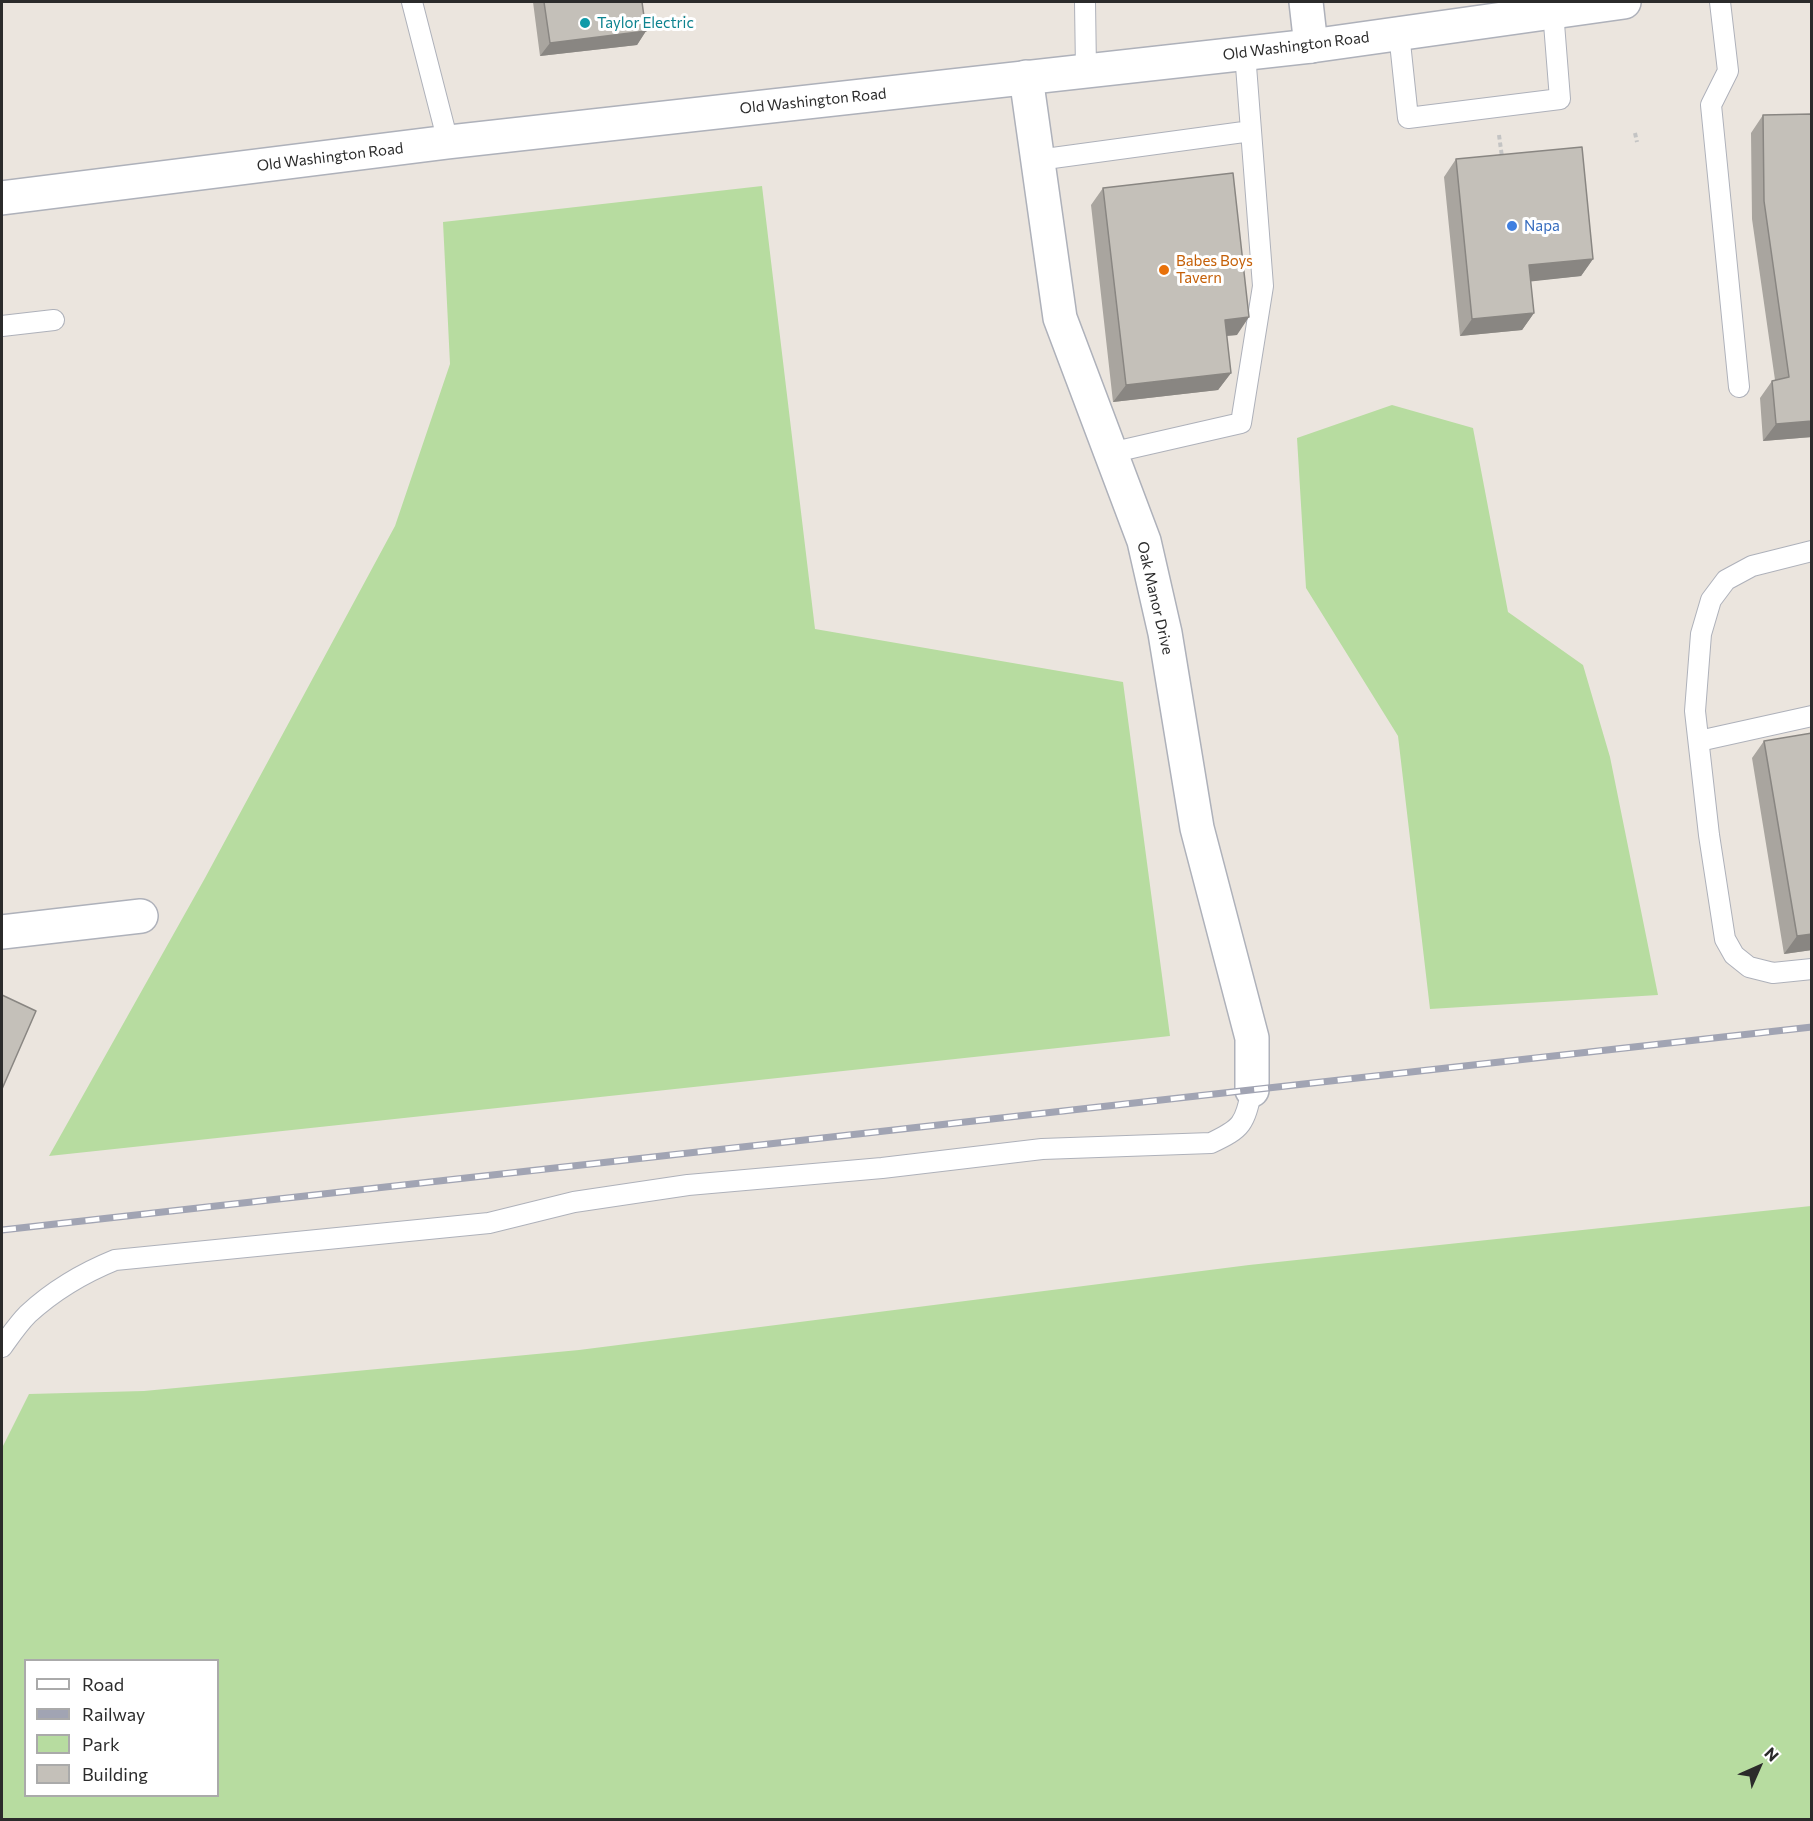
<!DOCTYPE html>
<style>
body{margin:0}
#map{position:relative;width:1813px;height:1821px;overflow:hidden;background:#ebe5de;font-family:Commissioner,sans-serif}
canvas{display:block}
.frame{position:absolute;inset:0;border:3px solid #2b2b2b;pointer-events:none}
.legend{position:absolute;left:24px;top:1659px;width:195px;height:138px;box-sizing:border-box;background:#fff;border:2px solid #aaa;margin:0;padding:8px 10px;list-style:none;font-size:18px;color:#2b2b2b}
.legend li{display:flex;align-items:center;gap:12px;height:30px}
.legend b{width:30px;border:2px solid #aaa}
.north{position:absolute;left:1729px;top:1737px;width:60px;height:60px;-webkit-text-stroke:4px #fff;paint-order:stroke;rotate:45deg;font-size:16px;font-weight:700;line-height:24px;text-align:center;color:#2b2b2b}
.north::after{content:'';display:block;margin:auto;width:21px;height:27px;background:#2b2b2b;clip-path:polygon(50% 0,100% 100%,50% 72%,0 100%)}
</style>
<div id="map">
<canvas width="1813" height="1821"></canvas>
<div class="frame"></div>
<ul class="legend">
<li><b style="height:8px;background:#fff"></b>Road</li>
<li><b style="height:8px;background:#a1a4b3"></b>Railway</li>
<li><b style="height:16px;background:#b7dca0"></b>Park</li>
<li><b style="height:16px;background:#c4c0b9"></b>Building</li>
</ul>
<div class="north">N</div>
</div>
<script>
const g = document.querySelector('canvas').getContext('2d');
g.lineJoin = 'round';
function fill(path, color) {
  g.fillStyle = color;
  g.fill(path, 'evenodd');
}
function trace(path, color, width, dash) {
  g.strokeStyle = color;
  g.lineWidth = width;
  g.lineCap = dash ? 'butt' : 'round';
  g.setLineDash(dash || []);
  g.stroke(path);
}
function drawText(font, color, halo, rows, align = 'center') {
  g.font = font + ' Commissioner,sans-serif';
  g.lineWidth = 6;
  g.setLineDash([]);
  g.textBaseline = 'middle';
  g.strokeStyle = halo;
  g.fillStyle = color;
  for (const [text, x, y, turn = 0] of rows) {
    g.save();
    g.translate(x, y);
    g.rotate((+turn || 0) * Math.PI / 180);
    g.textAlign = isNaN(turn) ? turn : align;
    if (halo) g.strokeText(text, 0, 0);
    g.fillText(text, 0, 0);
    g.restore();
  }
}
const green = new Path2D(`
 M 762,186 L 815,629 L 1123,682 L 1170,1036 L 49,1156 L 205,878 L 395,526 L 450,364 L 443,222 Z
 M 1392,405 L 1473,428 L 1508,612 L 1583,665 L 1610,757 L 1658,995 L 1430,1009 L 1398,736 L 1306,588 L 1297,438 Z
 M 1811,1206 L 1811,1819 L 2,1819 L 2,1448 L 29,1394 L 144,1391 L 579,1350 L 1249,1265 ZM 26,1660 L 218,1660 L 218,1796 L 26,1796 Z`);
const path = new Path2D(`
 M 1635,133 L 1637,142
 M 1499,135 L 1502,157`);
const lane = new Path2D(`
 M 412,2 L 448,142
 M 1085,2 L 1086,70
 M 1720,2 L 1728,71 L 1711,105 L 1739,387
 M 1399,33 L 1408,118 L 1560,99 L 1553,11
 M 1038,160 L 1251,131
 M 2,326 L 54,320
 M 1110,453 L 1241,423 L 1263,286 L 1245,53
 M 1812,551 L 1752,566 L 1726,580 L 1711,600 L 1701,634 L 1695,711 L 1709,835 L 1725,939 L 1734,955 L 1749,967 L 1773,973 L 1812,969
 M 1699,741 L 1812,716
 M 2,1347 C 10,1336 18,1324 28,1314 C 54,1290 83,1273 115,1260 L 489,1223 L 574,1202 L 688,1185 L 882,1168 L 1042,1149 L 1211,1143 C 1243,1128 1244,1124 1252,1090`);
const street = new Path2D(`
 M 1306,2 L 1311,46
 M 1026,77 L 1060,318 L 1144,541 L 1165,633 L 1197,828 L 1252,1038 L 1252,1090
 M 2,932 L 141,916`);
const secondary = new Path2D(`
 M 2,198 L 448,142 L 1311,46 L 1624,2`);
const rail = new Path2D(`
 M 2,1230 L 1812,1027`);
const wall = new Path2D(`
 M 533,2 L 642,2 L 646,31 L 637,45 L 540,56 Z
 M 1812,114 L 1812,437 L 1763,441 L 1760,398 L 1772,381 L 1775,380 L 1752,219 L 1751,133 L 1763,115 Z
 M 1456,159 L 1593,259 L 1581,276 L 1530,281 L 1534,313 L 1522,330 L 1460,336 L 1444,177 Z
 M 1103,188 L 1237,335 L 1226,336 L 1231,373 L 1218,390 L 1113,402 L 1091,205 Z
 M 1764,741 L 1812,950 L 1784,954 L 1752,758 Z`);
const shadedWall = new Path2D(`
 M 646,31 L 637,45 L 540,56 L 550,43 Z
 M 1593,259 L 1581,276 L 1517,283 L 1529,265 Z
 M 1534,313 L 1522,330 L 1460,336 L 1472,319 Z
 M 1249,317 L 1237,335 L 1212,337 L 1225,320 Z
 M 1231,373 L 1218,390 L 1113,402 L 1126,385 Z
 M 1812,421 L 1812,437 L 1763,441 L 1776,424 Z
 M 1812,934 L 1812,950 L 1784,954 L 1797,936 Z`);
const building = new Path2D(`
 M 544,2 L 642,2 L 646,31 L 550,43 Z
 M 1812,114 L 1812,421 L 1776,424 L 1772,381 L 1789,377 L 1764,201 L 1763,115 Z
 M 1582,147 L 1593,259 L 1529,265 L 1534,313 L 1472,319 L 1456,159 Z
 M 1233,173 L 1249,317 L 1225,320 L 1231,373 L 1126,385 L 1103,188 Z
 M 1812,733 L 1812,934 L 1797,936 L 1764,741 Z
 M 2,995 L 36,1011 L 2,1089 Z`);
const markers = [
 [585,23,6,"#0f9aa8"],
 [1512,226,6,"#3f7fe0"],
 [1164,270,6,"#e8710a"]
];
const cultureNames = [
 ["Taylor Electric",597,23]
];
const streetNames = [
 ["Old Washington Road",1296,46,-7],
 ["Old Washington Road",813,101,-6],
 ["Old Washington Road",330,157,-7],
 ["Oak Manor Drive",1155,598,77]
];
const shopNames = [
 ["Napa",1524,226]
];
const foodNames = [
 ["Babes Boys",1176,261],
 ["Tavern",1176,278]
];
fill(green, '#b7dca0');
trace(lane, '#aeb1ba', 22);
trace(street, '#aeb1ba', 36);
trace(secondary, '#aeb1ba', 36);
trace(path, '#c4c4c4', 4, [4.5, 3]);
trace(lane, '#fff', 20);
trace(street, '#fff', 33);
trace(secondary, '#fff', 33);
trace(rail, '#a1a4b3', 7);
trace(rail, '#fff', 4.5, [14]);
fill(wall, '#a9a59f');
fill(shadedWall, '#898682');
fill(building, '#c4c0b9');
trace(building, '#898682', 1.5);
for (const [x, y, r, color] of markers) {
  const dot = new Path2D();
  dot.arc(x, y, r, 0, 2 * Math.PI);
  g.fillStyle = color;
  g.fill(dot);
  trace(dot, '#fff', 2);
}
drawText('15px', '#0d838f', '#fff', cultureNames, 'left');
drawText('15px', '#2b2b2b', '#fff', streetNames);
drawText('15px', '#366cbe', '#fff', shopNames, 'left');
drawText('15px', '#c56008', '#fff', foodNames, 'left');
</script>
